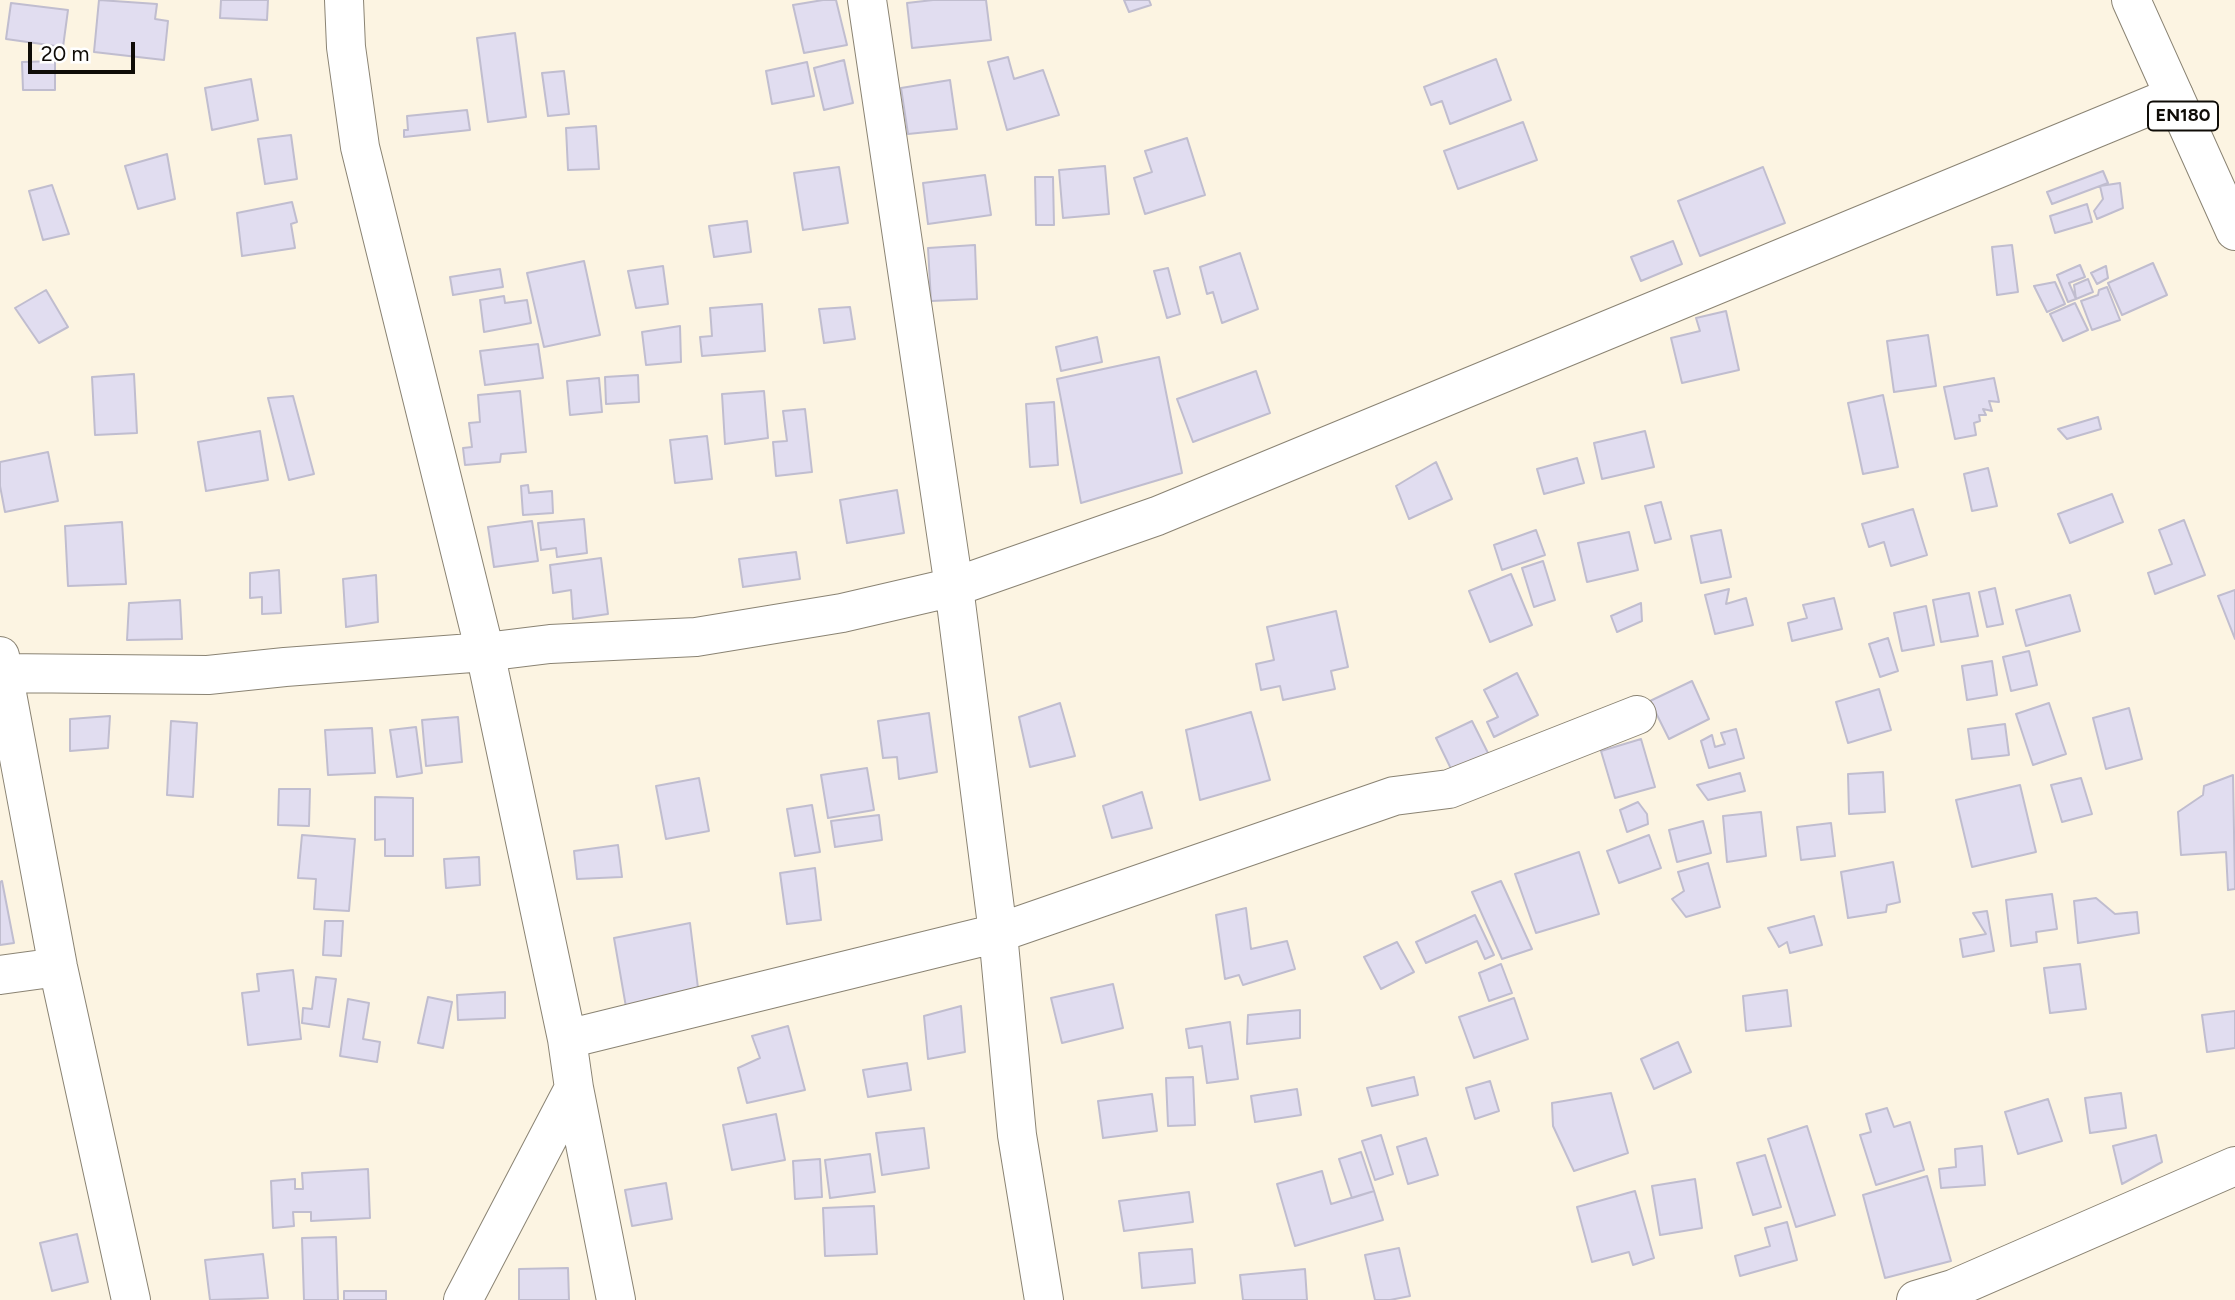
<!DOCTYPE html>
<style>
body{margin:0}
#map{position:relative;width:2235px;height:1300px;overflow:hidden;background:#fcf4e2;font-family:Figtree,sans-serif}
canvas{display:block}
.scale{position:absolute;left:28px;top:42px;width:107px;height:32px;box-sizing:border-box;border:4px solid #0f0c07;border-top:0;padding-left:9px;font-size:21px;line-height:24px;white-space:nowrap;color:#0f0c07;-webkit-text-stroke:5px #fff;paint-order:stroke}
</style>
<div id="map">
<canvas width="2235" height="1300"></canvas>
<div class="scale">20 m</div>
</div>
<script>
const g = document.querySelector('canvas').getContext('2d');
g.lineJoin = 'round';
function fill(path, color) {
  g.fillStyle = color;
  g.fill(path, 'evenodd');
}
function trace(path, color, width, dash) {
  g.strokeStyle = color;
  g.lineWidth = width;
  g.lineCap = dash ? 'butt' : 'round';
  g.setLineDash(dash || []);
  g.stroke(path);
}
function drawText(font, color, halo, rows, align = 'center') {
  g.font = font + ' Figtree,sans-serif';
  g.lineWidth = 5;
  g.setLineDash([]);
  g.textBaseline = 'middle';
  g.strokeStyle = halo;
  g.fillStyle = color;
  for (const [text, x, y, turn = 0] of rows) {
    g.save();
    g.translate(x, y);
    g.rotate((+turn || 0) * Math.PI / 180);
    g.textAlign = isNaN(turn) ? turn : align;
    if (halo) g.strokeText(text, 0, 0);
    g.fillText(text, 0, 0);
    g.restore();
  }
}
const building = new Path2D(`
 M 99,0 L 157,4 L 155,19 L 168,21 L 164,60 L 94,52 Z
 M 221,0 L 268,0 L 267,20 L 220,18 Z
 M 823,0 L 836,0 L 847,45 L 804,53 L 793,5 Z
 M 933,0 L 986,0 L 991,40 L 912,48 L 907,3 Z
 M 1124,0 L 1149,0 L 1151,5 L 1129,12 Z
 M 11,3 L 68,10 L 63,47 L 6,39 Z
 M 515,33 L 526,117 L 488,122 L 477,38 Z
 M 1008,57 L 1014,79 L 1043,70 L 1059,115 L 1007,130 L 988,62 Z
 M 1496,59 L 1511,100 L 1450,124 L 1442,101 L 1431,105 L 1424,87 Z
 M 844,60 L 853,103 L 824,110 L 814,68 Z
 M 55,61 L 55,90 L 23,90 L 22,62 Z
 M 807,62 L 814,96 L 772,104 L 766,71 Z
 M 564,71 L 569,114 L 548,116 L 542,73 Z
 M 251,79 L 258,120 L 212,130 L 205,88 Z
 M 950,80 L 957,129 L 908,134 L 901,88 Z
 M 467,110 L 470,130 L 404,137 L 404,130 L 408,130 L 407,116 Z
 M 1523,122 L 1537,160 L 1458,189 L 1444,151 Z
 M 596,126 L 599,169 L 568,170 L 566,128 Z
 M 291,135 L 297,179 L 265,184 L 258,139 Z
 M 1187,138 L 1205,195 L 1145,214 L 1134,178 L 1152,172 L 1145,151 Z
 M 167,154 L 175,199 L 138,209 L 125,166 Z
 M 1105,166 L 1109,214 L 1063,218 L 1059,170 Z
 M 839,167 L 848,223 L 803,230 L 794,173 Z
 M 1763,167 L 1785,223 L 1700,256 L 1678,201 Z
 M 2103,171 L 2108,183 L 2052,204 L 2047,192 Z
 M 985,175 L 991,215 L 928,224 L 923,183 Z
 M 1035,177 L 1053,177 L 1054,225 L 1036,225 Z
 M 2120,183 L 2123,208 L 2097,219 L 2094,211 L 2103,199 L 2100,186 Z
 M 52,185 L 69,234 L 43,240 L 29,191 Z
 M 292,202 L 297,222 L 291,224 L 295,248 L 242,256 L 237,213 Z
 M 2087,204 L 2092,222 L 2055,233 L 2050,216 Z
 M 747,221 L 751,252 L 714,257 L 709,226 Z
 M 1673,241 L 1682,264 L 1641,281 L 1631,257 Z
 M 975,245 L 977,299 L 931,301 L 928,248 Z
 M 2012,245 L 2018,292 L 1997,295 L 1992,247 Z
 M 1240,253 L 1258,309 L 1222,323 L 1213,292 L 1207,294 L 1200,267 Z
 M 584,261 L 600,335 L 544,347 L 527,273 Z
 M 2153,263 L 2167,295 L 2122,315 L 2108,283 Z
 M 2080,265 L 2085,277 L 2069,283 L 2076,299 L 2068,302 L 2057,275 Z
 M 663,266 L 668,304 L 636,308 L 628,271 Z
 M 2106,266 L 2108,278 L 2097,284 L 2091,273 Z
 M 1168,268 L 1180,314 L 1167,318 L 1154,271 Z
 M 500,269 L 503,287 L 453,295 L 450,277 Z
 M 2088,279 L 2093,292 L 2076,299 L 2074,285 Z
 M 2055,282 L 2065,304 L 2047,312 L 2034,286 Z
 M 2107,287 L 2120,320 L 2092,330 L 2081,301 L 2098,295 L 2099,290 Z
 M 46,290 L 68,327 L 39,343 L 15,308 Z
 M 504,296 L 505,303 L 527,300 L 531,323 L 484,332 L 480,300 Z
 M 2075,303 L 2088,330 L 2063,341 L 2050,314 Z
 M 762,304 L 765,351 L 702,356 L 700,337 L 712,336 L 710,308 Z
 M 850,307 L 855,339 L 824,343 L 819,309 Z
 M 1726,311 L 1739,370 L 1682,383 L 1671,338 L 1700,331 L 1696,318 Z
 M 680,326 L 681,362 L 646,365 L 642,332 Z
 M 1928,335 L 1936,386 L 1894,392 L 1887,341 Z
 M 1097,337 L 1102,362 L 1061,371 L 1056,347 Z
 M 538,344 L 543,378 L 485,385 L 480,351 Z
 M 1159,357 L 1182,473 L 1081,503 L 1057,379 Z
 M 1256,371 L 1270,413 L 1193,442 L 1177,399 Z
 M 134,374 L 137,433 L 95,435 L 92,377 Z
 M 638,375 L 639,402 L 606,404 L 605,377 Z
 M 599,378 L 602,412 L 570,415 L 567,381 Z
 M 1994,378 L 1999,402 L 1989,401 L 1992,411 L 1983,409 L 1986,415 L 1979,415 L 1980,421 L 1974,423 L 1976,435 L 1955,439 L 1944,387 Z
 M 520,391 L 526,452 L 501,454 L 500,462 L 465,465 L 463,448 L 472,447 L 469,423 L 480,422 L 478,395 Z
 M 764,391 L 768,438 L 725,444 L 722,394 Z
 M 1883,395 L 1898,467 L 1863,474 L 1848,403 Z
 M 293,396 L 314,474 L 289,480 L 268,398 Z
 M 1054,402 L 1058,465 L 1030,467 L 1026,404 Z
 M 805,409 L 812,472 L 776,476 L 773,442 L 787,441 L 783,411 Z
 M 2098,417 L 2101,429 L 2067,439 L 2058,429 Z
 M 260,431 L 268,480 L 206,491 L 198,442 Z
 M 1645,431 L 1654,467 L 1602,479 L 1594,443 Z
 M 707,436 L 712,479 L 675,483 L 670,440 Z
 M 48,452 L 58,501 L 5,512 L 0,486 L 0,462 Z
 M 1577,458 L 1584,483 L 1544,494 L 1537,469 Z
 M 1436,462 L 1452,499 L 1409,519 L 1396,486 Z
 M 1988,468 L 1997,506 L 1972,511 L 1964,474 Z
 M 528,485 L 529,493 L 552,491 L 553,513 L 523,515 L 521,486 Z
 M 897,490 L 904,533 L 847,543 L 840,500 Z
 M 2112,494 L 2123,522 L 2070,543 L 2058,514 Z
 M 1661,502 L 1671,539 L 1655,543 L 1645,506 Z
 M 1913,509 L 1927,555 L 1891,566 L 1884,542 L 1869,547 L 1862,524 Z
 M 584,519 L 587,553 L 557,557 L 556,548 L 541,550 L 538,523 Z
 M 2184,520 L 2205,575 L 2155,594 L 2148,573 L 2172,564 L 2159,530 Z
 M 532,521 L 538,561 L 494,567 L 488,527 Z
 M 122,522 L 126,584 L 68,586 L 65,526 Z
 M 1536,530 L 1545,555 L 1502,570 L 1494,545 Z
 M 1721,530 L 1731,577 L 1701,583 L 1691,536 Z
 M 1629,532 L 1638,570 L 1587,582 L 1578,543 Z
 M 796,552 L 800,579 L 743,587 L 739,559 Z
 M 601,558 L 608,614 L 573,619 L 571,590 L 553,593 L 550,565 Z
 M 1543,561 L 1555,600 L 1534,607 L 1522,568 Z
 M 279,570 L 281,613 L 262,614 L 262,597 L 250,598 L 250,573 Z
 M 1511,574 L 1532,625 L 1490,642 L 1469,591 Z
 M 376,575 L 378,622 L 346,627 L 343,579 Z
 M 1995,588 L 2003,624 L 1987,627 L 1979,592 Z
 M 1729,589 L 1726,604 L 1746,598 L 1753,625 L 1715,634 L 1705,595 Z
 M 2235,590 L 2235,639 L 2218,596 Z
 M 1969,593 L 1978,636 L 1941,642 L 1933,600 Z
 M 2070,595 L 2080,631 L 2026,646 L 2016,610 Z
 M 1834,598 L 1842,629 L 1792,641 L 1788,623 L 1807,618 L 1803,605 Z
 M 180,600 L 182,639 L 127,640 L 129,603 Z
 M 1641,603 L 1642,621 L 1617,632 L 1611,616 Z
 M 1926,606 L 1934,645 L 1902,651 L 1894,613 Z
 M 1336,611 L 1348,667 L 1331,671 L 1335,689 L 1283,700 L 1280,686 L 1261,690 L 1256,664 L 1274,660 L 1267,627 Z
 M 1888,638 L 1898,671 L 1880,677 L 1869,644 Z
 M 2029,651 L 2037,685 L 2011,691 L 2003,657 Z
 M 1992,661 L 1997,695 L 1967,700 L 1962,666 Z
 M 1517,673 L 1538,715 L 1494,737 L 1487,722 L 1498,717 L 1484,690 Z
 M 1692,681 L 1709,719 L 1669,739 L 1650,701 Z
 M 1879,689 L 1891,730 L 1848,743 L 1836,702 Z
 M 1060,703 L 1075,756 L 1030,767 L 1019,717 Z
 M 2049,703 L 2066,754 L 2033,765 L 2016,714 Z
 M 2129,708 L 2142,759 L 2106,769 L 2093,718 Z
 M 1251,712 L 1270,780 L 1200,800 L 1186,730 Z
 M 929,713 L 937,772 L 899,779 L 897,757 L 883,758 L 878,721 Z
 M 110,716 L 108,748 L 70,751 L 70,719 Z
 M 458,717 L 462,762 L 426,766 L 422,720 Z
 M 171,721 L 197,723 L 193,797 L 167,795 Z
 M 1472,721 L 1492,761 L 1456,779 L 1436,738 Z
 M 2005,724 L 2009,755 L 1972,759 L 1968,729 Z
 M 416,727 L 422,773 L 397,777 L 390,730 Z
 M 372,728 L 375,773 L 328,775 L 325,730 Z
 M 1736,729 L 1744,758 L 1709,768 L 1701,741 L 1712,735 L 1715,747 L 1725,744 L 1721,733 Z
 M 1641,739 L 1655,787 L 1615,798 L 1601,751 Z
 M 867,768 L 874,810 L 828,818 L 821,775 Z
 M 1883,772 L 1885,812 L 1849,814 L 1848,774 Z
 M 1740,773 L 1745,791 L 1708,800 L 1697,785 Z
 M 2233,775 L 2235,889 L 2228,890 L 2226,852 L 2181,855 L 2178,812 L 2203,795 L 2204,786 Z
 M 699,778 L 709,831 L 666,839 L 656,786 Z
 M 2081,778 L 2092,814 L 2062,822 L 2051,785 Z
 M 2020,785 L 2036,852 L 1972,867 L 1956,800 Z
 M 279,789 L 310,789 L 309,826 L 278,825 Z
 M 1142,792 L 1152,828 L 1112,838 L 1103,806 Z
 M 375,797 L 413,798 L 413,856 L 385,856 L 385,839 L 375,840 Z
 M 1638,802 L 1647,814 L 1648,824 L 1627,832 L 1620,810 Z
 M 812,805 L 820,852 L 795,856 L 787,809 Z
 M 1761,812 L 1766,856 L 1727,862 L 1723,816 Z
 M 879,815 L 882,840 L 835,847 L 831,821 Z
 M 1703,821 L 1711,853 L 1677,862 L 1669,830 Z
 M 1831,823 L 1835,856 L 1801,860 L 1797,827 Z
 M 302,835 L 355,839 L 349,911 L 314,909 L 316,879 L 298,878 Z
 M 1649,835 L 1661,868 L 1619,883 L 1607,851 Z
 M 618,845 L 622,877 L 577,879 L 574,851 Z
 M 1579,852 L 1599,914 L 1536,933 L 1515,874 Z
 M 479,857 L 480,885 L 446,888 L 444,859 Z
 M 1893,862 L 1900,902 L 1887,905 L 1886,912 L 1848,918 L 1841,872 Z
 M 1708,863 L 1720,907 L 1686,917 L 1672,899 L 1684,891 L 1678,872 Z
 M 815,868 L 821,920 L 787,924 L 780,873 Z
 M 2,881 L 14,943 L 0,945 L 0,882 Z
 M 1501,881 L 1532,949 L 1502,959 L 1472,892 Z
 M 2052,894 L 2057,929 L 2036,932 L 2037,942 L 2011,946 L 2006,900 Z
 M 2096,898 L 2115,914 L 2137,912 L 2139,933 L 2078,943 L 2074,901 Z
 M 1246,908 L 1251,949 L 1287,941 L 1295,969 L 1243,985 L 1239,975 L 1225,979 L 1216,915 Z
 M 1987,911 L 1994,951 L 1963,957 L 1960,939 L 1986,934 L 1973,913 Z
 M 1475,915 L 1494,955 L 1485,959 L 1477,941 L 1426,963 L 1416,942 Z
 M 1814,916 L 1822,945 L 1790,953 L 1787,942 L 1779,947 L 1768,928 Z
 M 325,921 L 343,921 L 341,956 L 323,955 Z
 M 690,923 L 699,996 L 626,1007 L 614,938 Z
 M 1397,942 L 1414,972 L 1381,989 L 1364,957 Z
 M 1501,964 L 1512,993 L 1489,1001 L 1479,973 Z
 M 2080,964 L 2086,1009 L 2050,1013 L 2044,968 Z
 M 293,970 L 301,1039 L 248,1045 L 242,993 L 259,991 L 257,974 Z
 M 316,977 L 336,979 L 329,1027 L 302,1023 L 303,1008 L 312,1009 Z
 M 1113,984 L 1123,1028 L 1062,1043 L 1051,998 Z
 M 1787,990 L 1791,1026 L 1746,1031 L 1743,996 Z
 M 505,992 L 505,1018 L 458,1020 L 457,995 Z
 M 428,997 L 452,1002 L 443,1048 L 418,1043 Z
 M 1514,998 L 1528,1039 L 1474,1058 L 1459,1017 Z
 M 348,999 L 369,1003 L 363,1039 L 380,1042 L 377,1062 L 340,1056 Z
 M 961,1006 L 965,1052 L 928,1059 L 924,1016 Z
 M 1300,1010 L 1300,1038 L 1247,1044 L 1248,1015 Z
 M 2235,1011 L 2235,1048 L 2207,1052 L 2202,1015 Z
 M 1230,1022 L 1238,1079 L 1207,1083 L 1202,1046 L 1189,1048 L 1186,1029 Z
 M 788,1026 L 805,1090 L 747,1103 L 738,1068 L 760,1058 L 752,1036 Z
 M 1678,1042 L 1691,1072 L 1654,1089 L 1641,1059 Z
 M 907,1063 L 911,1090 L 868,1097 L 863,1070 Z
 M 1193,1077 L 1195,1125 L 1168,1126 L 1166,1078 Z
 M 1414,1077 L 1418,1095 L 1372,1106 L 1367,1088 Z
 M 1490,1081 L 1499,1111 L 1475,1119 L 1466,1088 Z
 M 1297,1089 L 1301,1115 L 1255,1122 L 1251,1096 Z
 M 1611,1093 L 1628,1153 L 1574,1171 L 1553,1126 L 1552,1103 Z
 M 2121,1093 L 2126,1128 L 2090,1133 L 2085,1098 Z
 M 1152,1094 L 1157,1131 L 1103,1138 L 1098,1101 Z
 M 2048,1099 L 2062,1141 L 2018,1154 L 2005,1112 Z
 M 1887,1108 L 1894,1127 L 1910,1122 L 1924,1170 L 1876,1185 L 1860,1135 L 1871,1132 L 1866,1114 Z
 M 776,1114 L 785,1160 L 732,1170 L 723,1125 Z
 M 1807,1126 L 1835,1215 L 1796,1227 L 1768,1139 Z
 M 924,1128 L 929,1168 L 882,1175 L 876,1133 Z
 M 1381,1135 L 1393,1174 L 1375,1180 L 1362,1141 Z
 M 2156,1135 L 2162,1162 L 2122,1184 L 2113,1146 Z
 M 1426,1138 L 1438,1175 L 1408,1184 L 1397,1147 Z
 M 1982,1146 L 1985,1185 L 1941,1188 L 1939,1169 L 1956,1167 L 1955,1149 Z
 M 1361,1152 L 1374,1191 L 1352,1198 L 1339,1159 Z
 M 870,1154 L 875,1192 L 830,1198 L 825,1160 Z
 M 1765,1155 L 1781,1207 L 1753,1215 L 1737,1163 Z
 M 820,1159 L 822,1197 L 795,1199 L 793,1161 Z
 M 368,1169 L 370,1218 L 311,1221 L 311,1212 L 293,1212 L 294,1226 L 273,1228 L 271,1181 L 295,1179 L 295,1189 L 303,1189 L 302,1173 Z
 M 1322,1171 L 1331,1204 L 1374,1191 L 1383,1220 L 1295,1246 L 1277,1184 Z
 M 1927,1176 L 1951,1261 L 1885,1278 L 1863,1195 Z
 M 1695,1179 L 1702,1228 L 1660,1235 L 1652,1186 Z
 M 666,1183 L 672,1219 L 632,1226 L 625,1190 Z
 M 1635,1191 L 1654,1258 L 1633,1265 L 1629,1252 L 1592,1262 L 1577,1207 Z
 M 1189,1192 L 1193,1222 L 1124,1231 L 1119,1201 Z
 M 874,1206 L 877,1254 L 825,1256 L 823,1208 Z
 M 1787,1222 L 1797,1260 L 1740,1276 L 1735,1256 L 1770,1246 L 1765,1228 Z
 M 77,1234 L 88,1282 L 52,1291 L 40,1243 Z
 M 336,1237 L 338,1300 L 304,1300 L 302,1238 Z
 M 1399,1248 L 1410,1296 L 1390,1300 L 1375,1300 L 1365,1255 Z
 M 1192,1249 L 1195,1283 L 1142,1288 L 1139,1253 Z
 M 263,1254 L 268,1298 L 210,1300 L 205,1260 Z
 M 568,1268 L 569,1300 L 519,1300 L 519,1269 Z
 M 1305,1269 L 1307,1300 L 1243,1300 L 1240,1275 Z
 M 344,1291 L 386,1291 L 386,1300 L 344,1300 Z`);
const minor = new Path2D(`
 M 344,0 L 346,47 L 360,147 L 485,652 L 567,1039 L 574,1088 L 616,1300
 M 0,656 L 58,967 L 131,1300
 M 0,673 L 208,675 L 285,667 L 485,652 L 550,644 L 696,637 L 842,613 L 954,587 L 1157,516 L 2174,96
 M 0,975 L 58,967
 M 567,1039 L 998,933 L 954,587 L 867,0
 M 463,1300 L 574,1088
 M 1044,1300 L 1017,1135 L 998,933 L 1394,796 L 1449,789 L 1637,715
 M 1916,1300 L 1953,1289 L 2235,1166`);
const primary = new Path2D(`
 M 2131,0 L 2235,231`);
const shields = [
 [2183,116,70]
];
const shieldNames = [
 ["EN180",2183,116]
];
fill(building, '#e1ddf0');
trace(building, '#c0bdcf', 2);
trace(minor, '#8a8373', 40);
trace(primary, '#8a8373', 40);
trace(minor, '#fff', 38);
trace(primary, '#fff', 38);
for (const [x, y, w] of shields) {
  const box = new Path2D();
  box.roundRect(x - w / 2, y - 14.5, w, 29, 5);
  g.fillStyle = '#fff';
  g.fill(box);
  trace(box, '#0f0c07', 2);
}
drawText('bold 18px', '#0f0c07', null, shieldNames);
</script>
